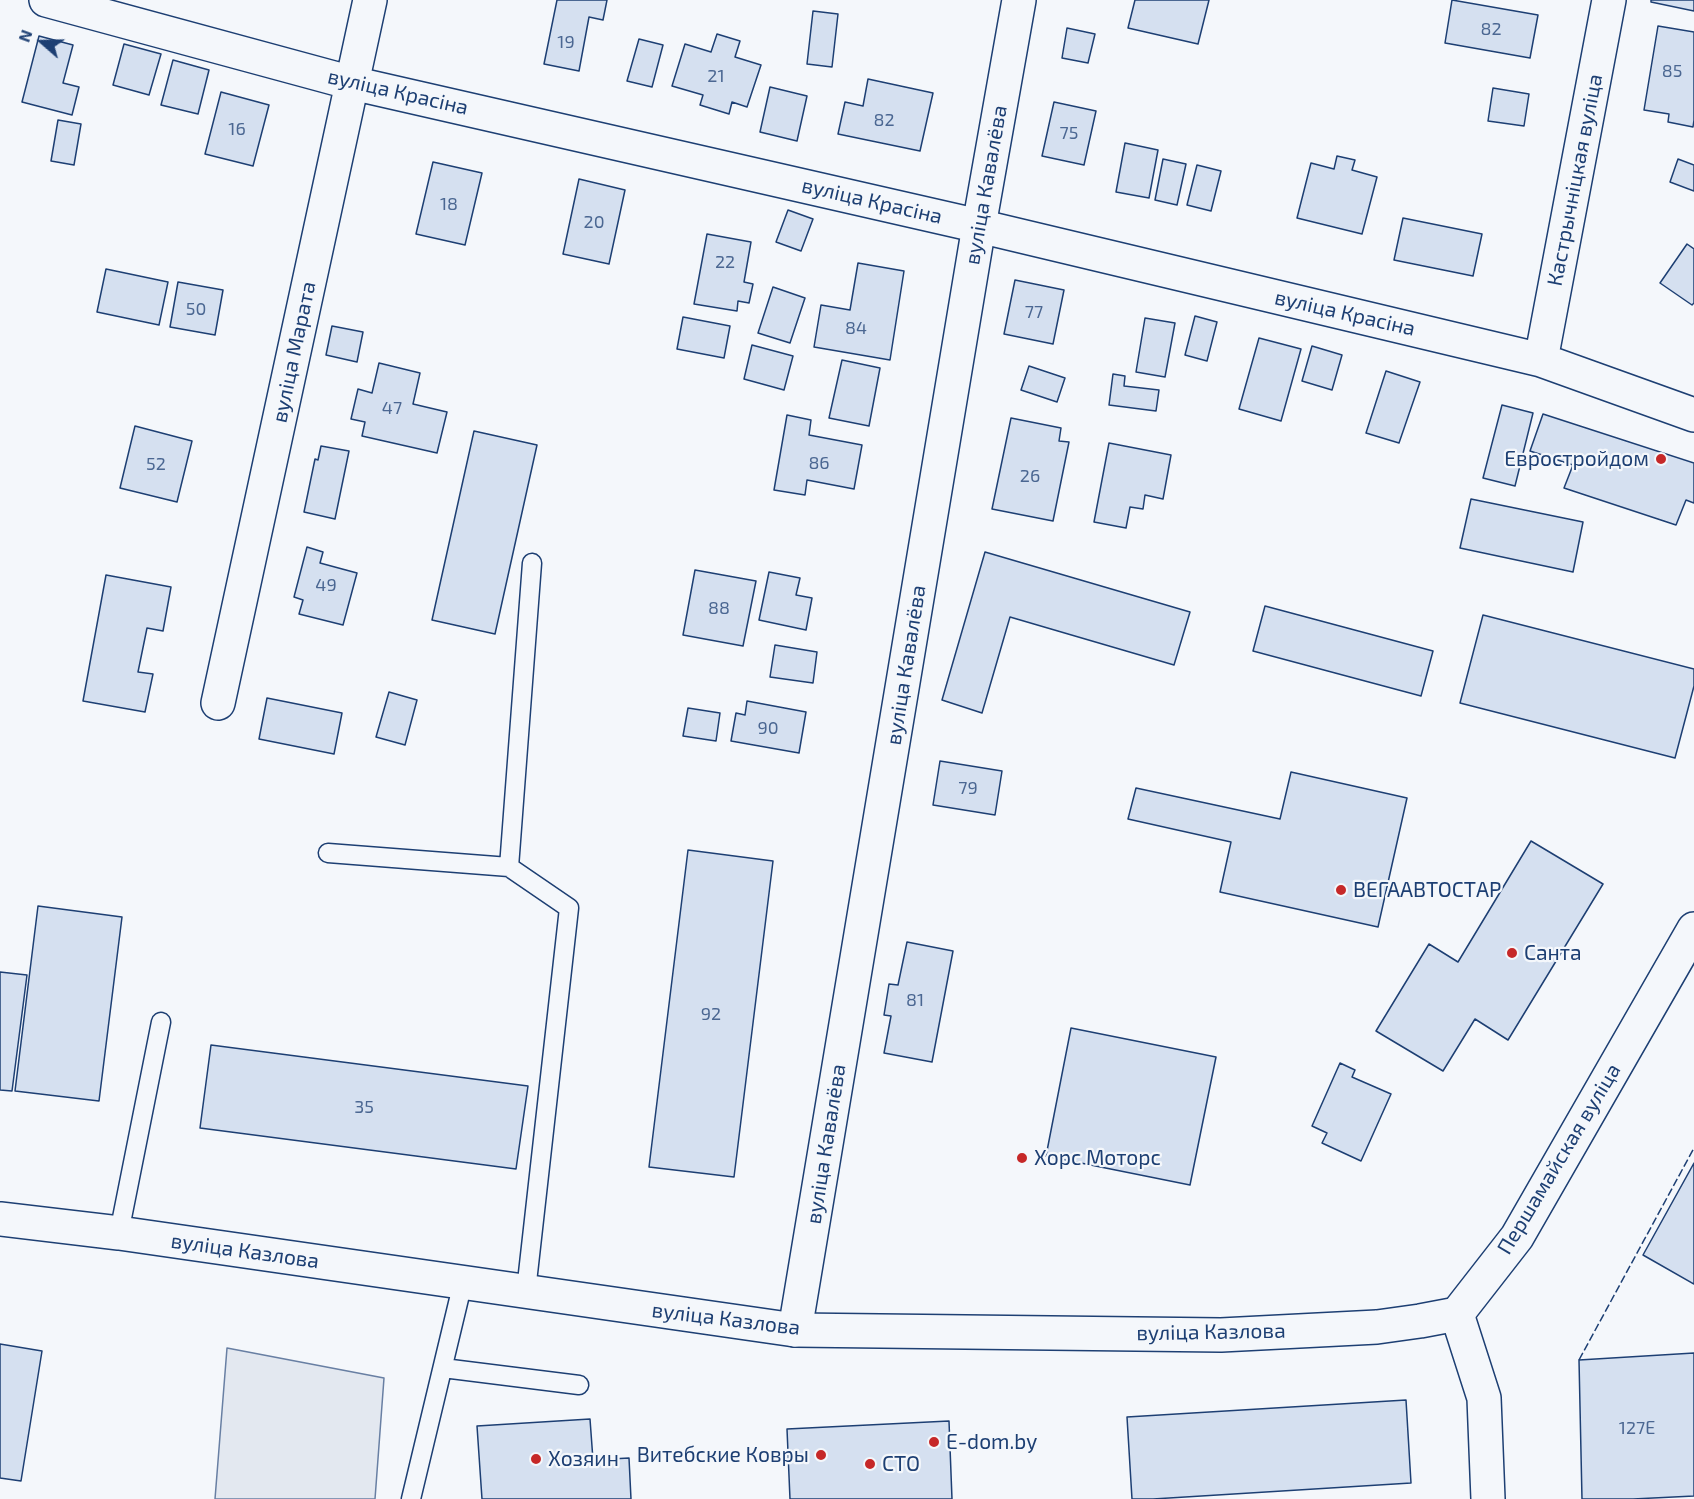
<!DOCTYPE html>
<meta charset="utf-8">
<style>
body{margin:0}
#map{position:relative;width:1694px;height:1499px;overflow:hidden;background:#f4f7fb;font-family:"Exo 2",sans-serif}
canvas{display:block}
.north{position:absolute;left:12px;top:12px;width:60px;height:60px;-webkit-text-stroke:4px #f4f7fb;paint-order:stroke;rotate:290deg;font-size:16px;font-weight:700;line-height:24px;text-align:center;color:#1d3f73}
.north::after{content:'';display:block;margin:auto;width:21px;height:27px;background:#1d3f73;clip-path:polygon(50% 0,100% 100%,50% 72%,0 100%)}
</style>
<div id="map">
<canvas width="1694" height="1499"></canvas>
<div class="north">N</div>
</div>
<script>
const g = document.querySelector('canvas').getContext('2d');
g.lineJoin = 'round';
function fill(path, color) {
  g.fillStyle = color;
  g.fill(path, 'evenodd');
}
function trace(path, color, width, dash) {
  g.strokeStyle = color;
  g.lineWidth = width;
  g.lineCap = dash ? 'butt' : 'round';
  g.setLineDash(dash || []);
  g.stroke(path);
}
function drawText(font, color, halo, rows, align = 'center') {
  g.font = font + ' "Exo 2",sans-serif';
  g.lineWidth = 4.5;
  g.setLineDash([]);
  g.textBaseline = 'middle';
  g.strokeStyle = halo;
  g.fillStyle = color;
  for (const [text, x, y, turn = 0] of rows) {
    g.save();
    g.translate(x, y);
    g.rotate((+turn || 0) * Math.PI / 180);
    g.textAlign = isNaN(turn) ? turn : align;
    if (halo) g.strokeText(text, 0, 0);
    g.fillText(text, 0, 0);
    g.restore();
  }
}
const parking = new Path2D(`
 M 227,1348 L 384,1378 L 375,1499 L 215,1499 Z`);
const building = new Path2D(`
 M 557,0 L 607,0 L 603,20 L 589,17 L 579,71 L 544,64 Z
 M 1135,0 L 1209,0 L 1198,44 L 1128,28 Z
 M 1452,0 L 1538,15 L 1530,58 L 1445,43 Z
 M 1651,0 L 1694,0 L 1694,11 L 1651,2 Z
 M 813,11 L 838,14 L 832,67 L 807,64 Z
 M 1658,26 L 1694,32 L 1694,120 L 1693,127 L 1668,122 L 1669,114 L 1644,110 Z
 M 1067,28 L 1095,34 L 1088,63 L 1062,58 Z
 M 717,34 L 740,41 L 735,57 L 761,65 L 747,107 L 732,102 L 729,114 L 700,105 L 703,95 L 672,86 L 685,44 L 711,52 Z
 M 39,36 L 73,45 L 63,83 L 79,87 L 72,115 L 22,102 Z
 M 639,39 L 663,45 L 652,87 L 627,81 Z
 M 124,44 L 161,54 L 149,95 L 113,85 Z
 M 173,60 L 209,70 L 198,114 L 161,105 Z
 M 868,79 L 933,93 L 920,151 L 838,134 L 845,102 L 863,106 Z
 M 770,87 L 807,96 L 797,141 L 760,132 Z
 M 1493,88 L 1529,94 L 1524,126 L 1488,121 Z
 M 221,92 L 269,105 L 253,166 L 205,154 Z
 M 1054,102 L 1096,111 L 1084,165 L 1042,156 Z
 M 58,120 L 81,124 L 74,165 L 51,161 Z
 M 1125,143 L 1158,150 L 1149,198 L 1116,192 Z
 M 1337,156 L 1355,160 L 1352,170 L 1377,177 L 1362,234 L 1297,218 L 1311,163 L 1334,169 Z
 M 1163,159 L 1186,164 L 1177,205 L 1155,200 Z
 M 1678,159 L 1694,165 L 1694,191 L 1670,182 Z
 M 433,162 L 482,173 L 465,245 L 416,234 Z
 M 1197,165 L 1221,171 L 1211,211 L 1187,205 Z
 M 579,179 L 625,190 L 609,264 L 563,254 Z
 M 788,210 L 813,219 L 801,251 L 776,242 Z
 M 1403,218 L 1482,234 L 1473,276 L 1394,260 Z
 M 707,234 L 751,242 L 744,282 L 753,284 L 749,303 L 738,301 L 737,311 L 694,304 Z
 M 1687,244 L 1694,249 L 1694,303 L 1692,305 L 1660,283 Z
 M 858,263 L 904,271 L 890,360 L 814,347 L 821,305 L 850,310 Z
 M 106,269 L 168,282 L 159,325 L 97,312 Z
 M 1015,280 L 1064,290 L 1053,344 L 1004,334 Z
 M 178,282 L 223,290 L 215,335 L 170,327 Z
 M 773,287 L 805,298 L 790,343 L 758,333 Z
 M 1195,316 L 1217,322 L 1207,361 L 1185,355 Z
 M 683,317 L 730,326 L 724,358 L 677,349 Z
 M 1145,318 L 1175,323 L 1165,377 L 1136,372 Z
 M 332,326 L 363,332 L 357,362 L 326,355 Z
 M 1259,338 L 1301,349 L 1281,421 L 1239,409 Z
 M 752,345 L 793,356 L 784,390 L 744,379 Z
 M 1312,346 L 1342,355 L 1332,390 L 1302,381 Z
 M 842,360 L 880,368 L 869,426 L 829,418 Z
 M 379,363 L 420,373 L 413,404 L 447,412 L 437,453 L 362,436 L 365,422 L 351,419 L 358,389 L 372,393 Z
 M 1029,366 L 1065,378 L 1057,402 L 1021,390 Z
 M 1386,371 L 1420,382 L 1399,443 L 1366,433 Z
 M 1113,374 L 1125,376 L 1124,386 L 1159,390 L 1156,411 L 1109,405 Z
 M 1502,405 L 1533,413 L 1515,486 L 1483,478 Z
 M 1543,414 L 1694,463 L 1694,503 L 1686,500 L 1676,525 L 1564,488 L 1573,465 L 1530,451 Z
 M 787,415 L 811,420 L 809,435 L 862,445 L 854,489 L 807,480 L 805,495 L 774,490 Z
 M 1011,418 L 1061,428 L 1059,441 L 1069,442 L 1053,521 L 992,509 Z
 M 135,426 L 192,441 L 177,502 L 120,488 Z
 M 474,431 L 537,445 L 495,634 L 432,620 Z
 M 1109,443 L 1171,455 L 1163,499 L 1145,495 L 1143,509 L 1130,507 L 1126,528 L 1094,522 Z
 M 321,446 L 349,451 L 335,519 L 304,512 L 315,459 L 318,460 Z
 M 1471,499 L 1583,522 L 1573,572 L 1460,548 Z
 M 307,547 L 323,552 L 320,563 L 357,573 L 343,625 L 299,614 L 303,600 L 294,597 Z
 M 985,552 L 1190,612 L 1174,665 L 1010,617 L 982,713 L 942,700 Z
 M 695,570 L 756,581 L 743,646 L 683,635 Z
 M 769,572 L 800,578 L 796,595 L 812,598 L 806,630 L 759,620 Z
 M 106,575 L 171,587 L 163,631 L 147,628 L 138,672 L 153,674 L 145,712 L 83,701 Z
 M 1265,606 L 1433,651 L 1421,696 L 1253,651 Z
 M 1483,615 L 1694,669 L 1694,686 L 1675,758 L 1460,703 Z
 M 775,645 L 817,652 L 813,683 L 770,677 Z
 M 389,692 L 417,700 L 405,745 L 376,737 Z
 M 267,698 L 342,713 L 334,754 L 259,739 Z
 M 747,701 L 806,712 L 799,753 L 731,741 L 736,713 L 745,715 Z
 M 688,708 L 720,713 L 716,741 L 683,736 Z
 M 940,761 L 1002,771 L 995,815 L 933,805 Z
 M 1291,772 L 1407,798 L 1378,927 L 1220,892 L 1231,842 L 1128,819 L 1136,788 L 1280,819 Z
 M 1531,841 L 1603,884 L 1508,1040 L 1475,1019 L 1443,1071 L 1376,1031 L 1429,944 L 1458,962 Z
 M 688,850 L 773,861 L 734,1177 L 649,1167 Z
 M 38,906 L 122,917 L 99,1101 L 15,1091 Z
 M 907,942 L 953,951 L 932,1062 L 884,1053 L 891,1016 L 884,1015 L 889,984 L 898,985 Z
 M 0,972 L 27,975 L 12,1091 L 0,1090 Z
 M 1071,1028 L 1216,1057 L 1190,1185 L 1046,1156 Z
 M 211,1045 L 528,1086 L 516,1169 L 200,1128 Z
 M 1340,1063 L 1355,1070 L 1352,1077 L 1391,1094 L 1361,1161 L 1322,1143 L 1327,1133 L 1312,1126 Z
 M 1694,1163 L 1694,1284 L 1643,1255 Z
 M 0,1344 L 42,1351 L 21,1481 L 0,1478 Z
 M 1694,1353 L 1694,1496 L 1633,1499 L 1582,1499 L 1579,1360 Z
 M 1406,1400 L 1411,1483 L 1153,1499 L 1132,1499 L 1127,1417 Z
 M 590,1419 L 593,1460 L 629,1458 L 631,1499 L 482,1499 L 477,1426 Z
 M 949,1421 L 952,1499 L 790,1499 L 787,1429 Z`);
const service = new Path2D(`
 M 328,853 L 509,867 L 569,908 L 526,1291
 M 509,867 L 532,563
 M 119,1233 L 161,1022
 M 443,1368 L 579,1385
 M 411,1499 L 463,1282`);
const minor = new Path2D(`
 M 46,0 L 352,83 L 979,226 L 1541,360 L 1694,415
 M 1541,360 L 1609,0
 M 218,703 L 370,0`);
const tertiary = new Path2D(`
 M 1457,1314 L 1484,1398 L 1488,1499
 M 795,1330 L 979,226 L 1019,0`);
const secondary = new Path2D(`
 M 0,1219 L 119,1233 L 795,1330 L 1221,1335 L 1377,1327 L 1420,1321 L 1457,1314 L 1517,1237 L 1694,929`);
const fence = new Path2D(`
 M 1579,1360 L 1694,1148`);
const markers = [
 [1661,459,6,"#c62828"],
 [1341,890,6,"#c62828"],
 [1512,953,6,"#c62828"],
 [1022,1158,6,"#c62828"],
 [934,1442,6,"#c62828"],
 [821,1455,6,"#c62828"],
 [536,1459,6,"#c62828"],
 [870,1464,6,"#c62828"]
];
const numberNames = [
 ["82",1491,29],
 ["19",566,42],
 ["85",1672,71],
 ["21",716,76],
 ["82",884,120],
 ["16",237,129],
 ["75",1069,133],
 ["18",449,204],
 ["20",594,222],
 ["22",725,262],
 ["50",196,309],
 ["77",1034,312],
 ["84",856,328],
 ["47",392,408],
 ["86",819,463],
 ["52",156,464],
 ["26",1030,476],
 ["49",326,585],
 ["88",719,608],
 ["90",768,728],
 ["79",968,788],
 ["81",915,1000],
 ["92",711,1014],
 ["35",364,1107],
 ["127Е",1637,1428]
];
const streetNames = [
 ["вуліца Красіна",398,92,13],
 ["Кастрычніцкая вуліца",1575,180,-79],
 ["вуліца Кавалёва",986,185,-80],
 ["вуліца Красіна",872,201,13],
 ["вуліца Красіна",1345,313,13],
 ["вуліца Марата",294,352,-78],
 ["вуліца Кавалёва",906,665,-81],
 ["вуліца Кавалёва",826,1144,-81],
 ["Першамайская вуліца",1559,1159,-59],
 ["вуліца Казлова",245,1251,8],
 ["вуліца Казлова",726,1319,7],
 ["вуліца Казлова",1211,1332,-1]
];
const poiNames = [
 ["Евростройдом",1649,459,"right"],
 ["ВЕГААВТОСТАР",1353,890],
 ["Санта",1524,953],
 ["Хорс Моторс",1034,1158],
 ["E-dom.by",946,1442],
 ["Витебские Ковры",809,1455,"right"],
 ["Хозяин",548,1459],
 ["СТО",882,1464]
];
fill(parking, '#e3e8f0');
trace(parking, '#687fa3', 1.5);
fill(building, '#d5e0f0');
trace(building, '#1d3f73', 1.5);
trace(service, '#1d3f73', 21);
trace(minor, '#1d3f73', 36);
trace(tertiary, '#1d3f73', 36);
trace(secondary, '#1d3f73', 36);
trace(service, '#f4f7fb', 18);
trace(minor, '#f4f7fb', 33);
trace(tertiary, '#f4f7fb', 33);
trace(secondary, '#f4f7fb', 33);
trace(fence, '#1d3f73', 1.5, [8, 3]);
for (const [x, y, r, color] of markers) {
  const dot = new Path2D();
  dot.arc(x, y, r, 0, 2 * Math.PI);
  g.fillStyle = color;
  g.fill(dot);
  trace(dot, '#f4f7fb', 2);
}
drawText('18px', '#4b6792', null, numberNames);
drawText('21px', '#1d3f73', '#f4f7fb', streetNames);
drawText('21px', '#1d3f73', '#f4f7fb', poiNames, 'left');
</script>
